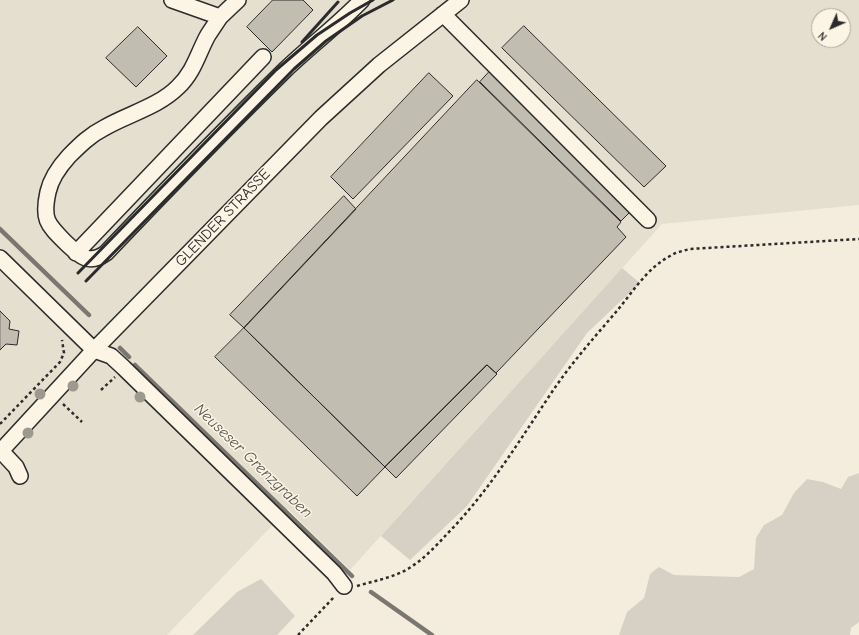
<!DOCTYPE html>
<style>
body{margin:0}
#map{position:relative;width:859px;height:635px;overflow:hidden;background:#f4edde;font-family:"Comic Neue",sans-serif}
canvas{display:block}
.north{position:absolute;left:811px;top:8px;width:40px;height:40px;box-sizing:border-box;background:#fcf5e5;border:1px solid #a8a49b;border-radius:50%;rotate:225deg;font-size:11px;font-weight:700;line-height:16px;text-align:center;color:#2b2b2b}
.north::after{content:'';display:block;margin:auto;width:14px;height:18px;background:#2b2b2b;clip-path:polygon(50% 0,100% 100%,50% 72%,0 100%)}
</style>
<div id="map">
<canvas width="859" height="635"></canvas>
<div class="north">N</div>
</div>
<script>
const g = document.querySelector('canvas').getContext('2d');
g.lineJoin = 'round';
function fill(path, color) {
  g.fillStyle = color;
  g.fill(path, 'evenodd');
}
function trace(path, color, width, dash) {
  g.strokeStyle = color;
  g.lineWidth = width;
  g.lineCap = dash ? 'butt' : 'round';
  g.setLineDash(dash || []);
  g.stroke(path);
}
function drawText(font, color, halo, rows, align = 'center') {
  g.font = font + ' "Comic Neue",sans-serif';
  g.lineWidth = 3;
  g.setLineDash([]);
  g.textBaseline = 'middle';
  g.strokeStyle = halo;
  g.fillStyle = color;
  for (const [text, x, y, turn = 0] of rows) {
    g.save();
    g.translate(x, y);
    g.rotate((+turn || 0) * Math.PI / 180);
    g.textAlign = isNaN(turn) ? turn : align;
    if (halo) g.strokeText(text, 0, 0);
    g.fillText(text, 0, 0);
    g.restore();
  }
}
const built = new Path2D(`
 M 0,0 L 859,0 L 859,205 L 662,224 L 350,570 L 288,509 L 167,635 L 0,635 ZM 819,16 L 843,16 L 843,40 L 819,40 Z`);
const green = new Path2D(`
 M 622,268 L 640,283 L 587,333 L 467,506 L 410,560 L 381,536 Z
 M 859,473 L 859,622 L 851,628 L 850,635 L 619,635 L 627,612 L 644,598 L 650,574 L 659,567 L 674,575 L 739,577 L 754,569 L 756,538 L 764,525 L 782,515 L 794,493 L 807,479 L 823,482 L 841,489 L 848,477 Z
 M 261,579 L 295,616 L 277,635 L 193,635 L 237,592 Z`);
const stream = new Path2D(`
 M 0,229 L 89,315
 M 120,348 L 129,357
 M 135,365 L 352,576
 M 371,592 L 432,635`);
const building = new Path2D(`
 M 273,0 L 303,0 L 313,10 L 272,52 L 247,27 Z
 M 524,26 L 666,166 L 644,187 L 502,48 Z
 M 138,27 L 167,56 L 136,87 L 106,58 Z
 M 491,70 L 633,209 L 621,221 L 480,82 Z
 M 429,73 L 453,96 L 353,199 L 331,177 Z
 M 477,80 L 621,222 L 617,227 L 626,237 L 496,373 L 487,365 L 385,467 L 244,328 Z
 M 344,196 L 356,209 L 244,328 L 230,315 Z
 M 0,311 L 10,321 L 9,329 L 19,331 L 17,345 L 6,344 L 0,350 Z
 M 244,328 L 385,467 L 357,496 L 215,357 Z
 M 487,365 L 497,374 L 396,478 L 385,467 Z`);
const path = new Path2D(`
 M 101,390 L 115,377
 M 63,404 L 82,422
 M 0,424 L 60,362 L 64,353 L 62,340
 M 357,586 C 374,581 391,578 406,570 C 422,561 435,547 447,534 C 488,492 516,446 548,398 C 568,367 592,340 616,312 C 632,293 647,268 670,256 C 676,252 683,251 690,249 L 859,239
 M 298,635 L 335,596`);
const minor = new Path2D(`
 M 172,0 L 220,17 C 216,23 212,29 208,35 C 198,53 194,72 178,87 C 158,107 128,114 104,128 C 90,135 80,145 69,156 C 59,167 51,178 48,192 C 42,219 47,224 65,242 C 79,255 88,266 106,253 C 165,191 224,130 285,70 C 310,46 338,25 362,0
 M 443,14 L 648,220
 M 220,17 L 238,0
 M 76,253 L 263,57
 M 0,258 L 94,350 L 111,356 L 124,368 L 334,573 L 344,586
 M 1,451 L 16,467 L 20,476
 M 0,452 L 94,350 L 321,118 L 379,65 L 461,0`);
const rail = new Path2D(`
 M 302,42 L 338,2
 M 78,273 L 276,70 L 317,35 L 350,13 L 373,0
 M 86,281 L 294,69 L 326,41 L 362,16 L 393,0`);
const trees = [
 [73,386],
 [40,394],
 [140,397],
 [28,433]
];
const streetNames = [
 ["GLENDER STRASSE",223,218,-46]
];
const waterNames = [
 ["Neuseser Grenzgraben",253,461,44]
];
fill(built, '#e5dfd0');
fill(green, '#d6d1c4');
trace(stream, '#7a7771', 4.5);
fill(building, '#c2bdb1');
trace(building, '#2b2b2b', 1);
trace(minor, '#2b2b2b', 18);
trace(path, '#2b2b2b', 2.5, [3, 3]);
trace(minor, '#fcf5e5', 15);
trace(rail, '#2b2b2b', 3);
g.fillStyle = '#9d9990';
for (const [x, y] of trees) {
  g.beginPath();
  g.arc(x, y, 5.5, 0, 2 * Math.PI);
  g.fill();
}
drawText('15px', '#2b2b2b', '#fcf5e5', streetNames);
drawText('italic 16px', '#595754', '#fcf5e5', waterNames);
</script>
